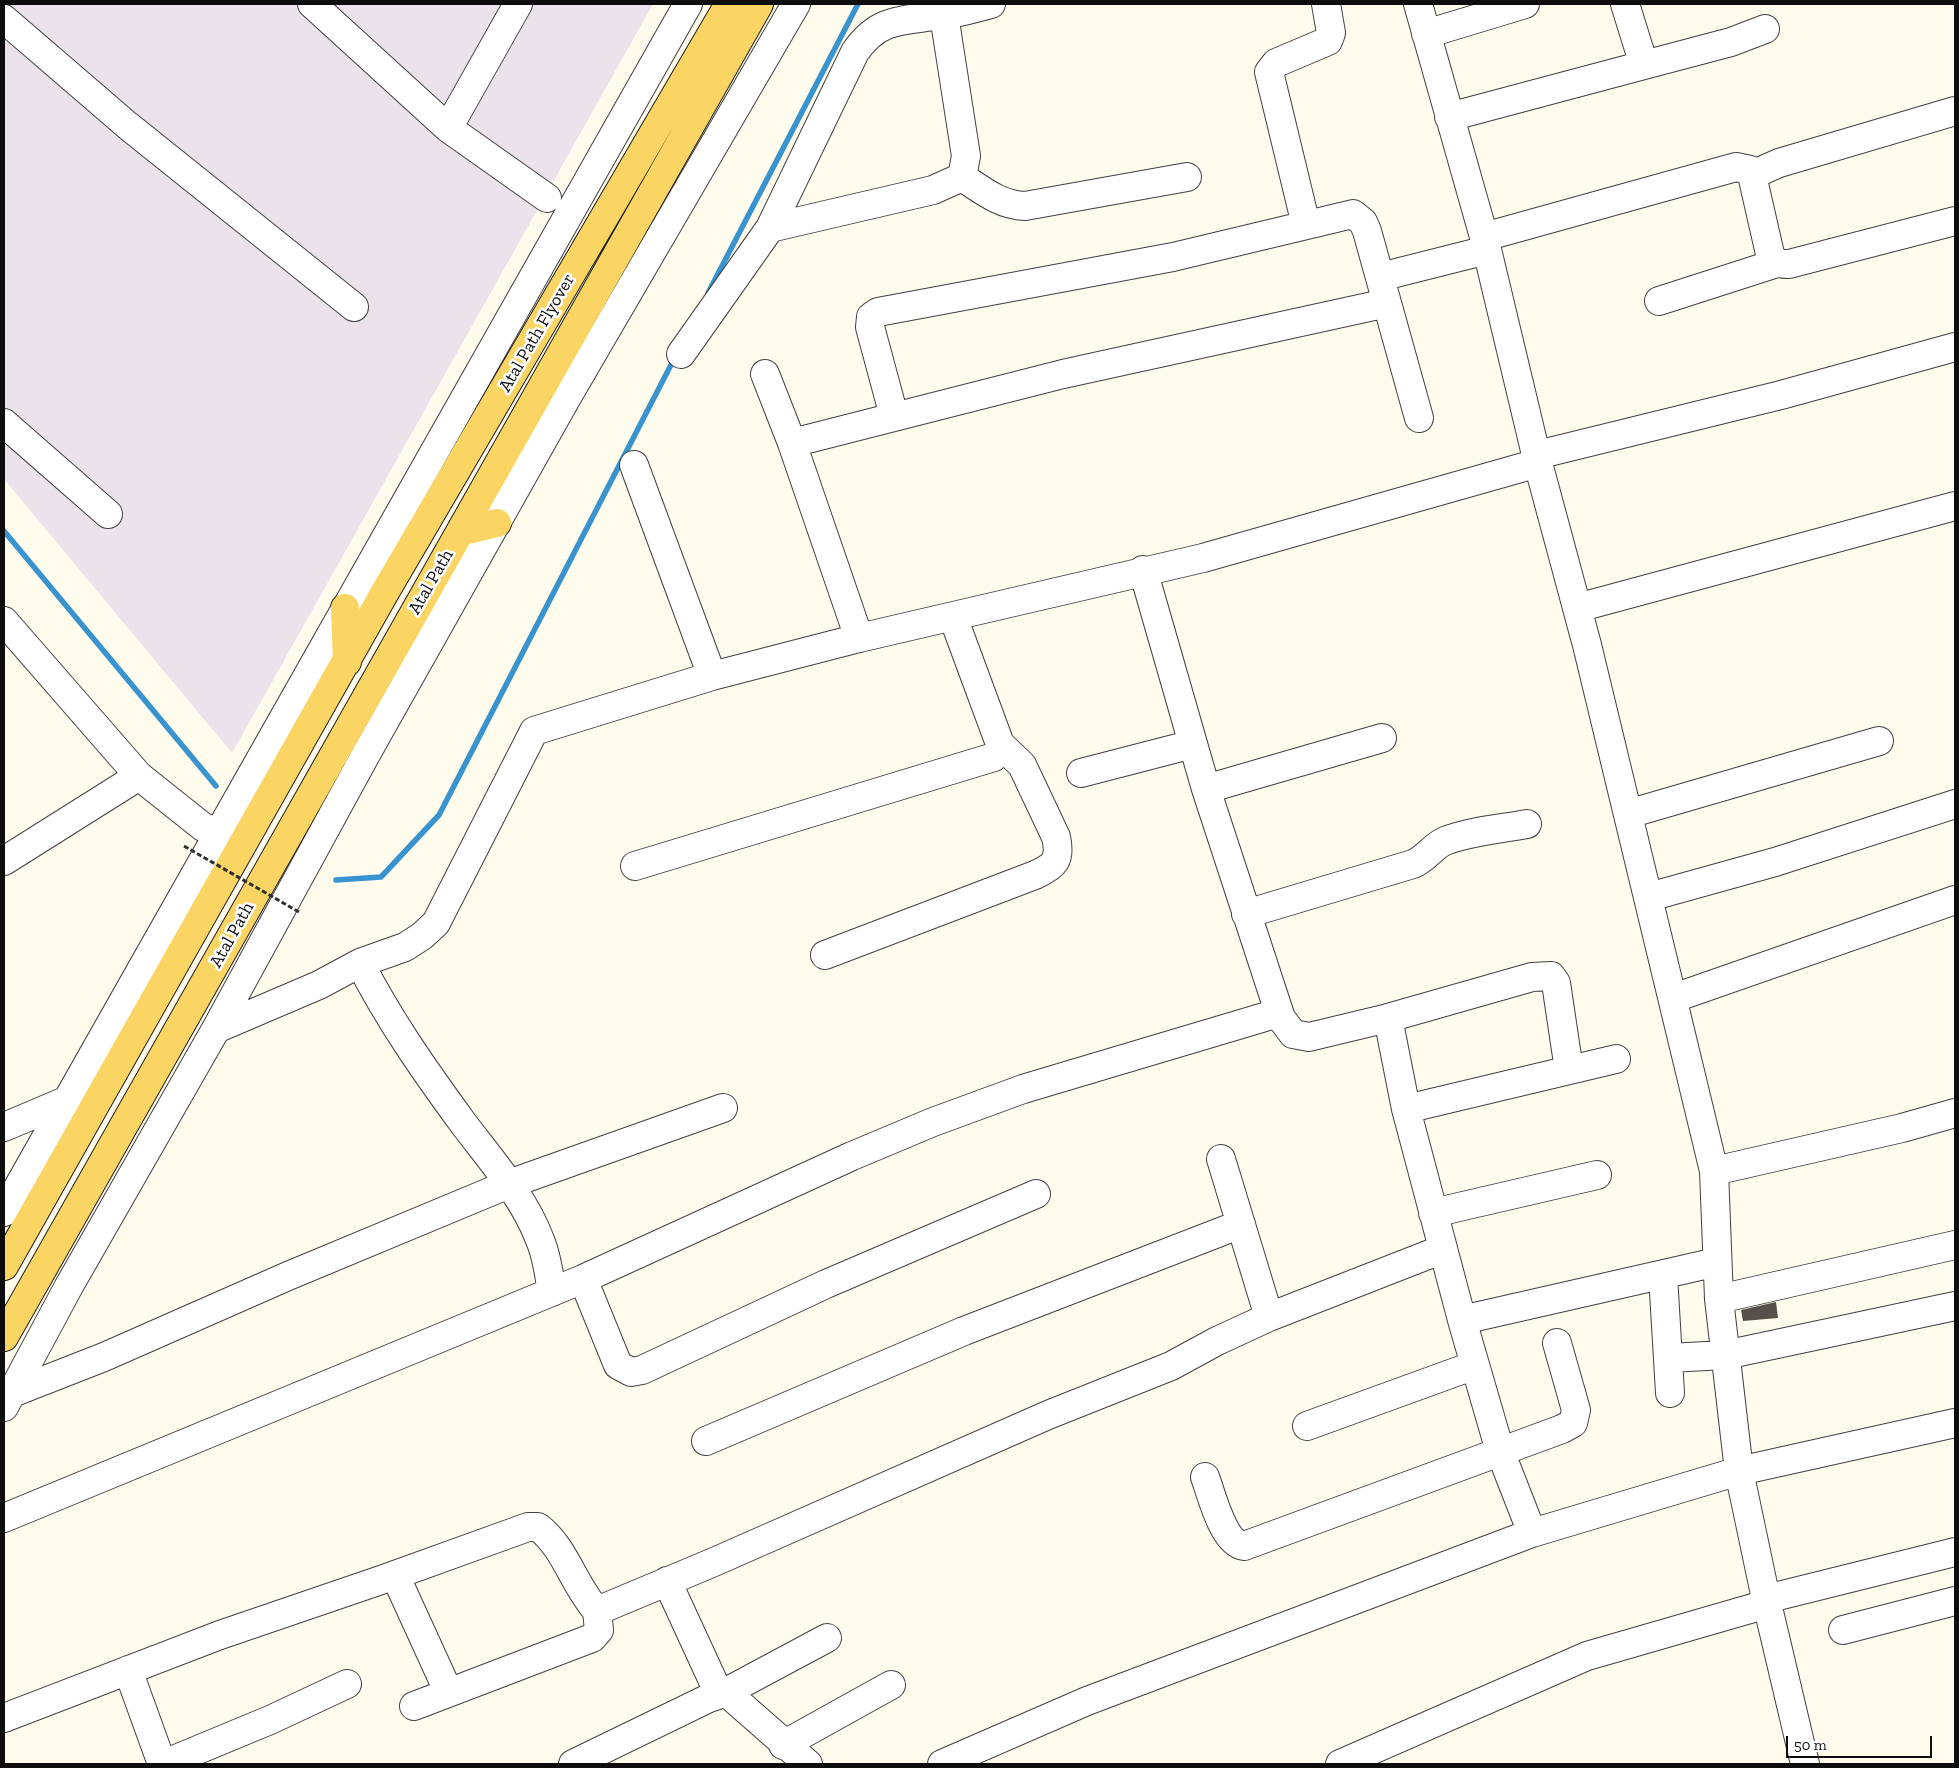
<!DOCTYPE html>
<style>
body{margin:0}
#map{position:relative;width:1959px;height:1768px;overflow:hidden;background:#fffcee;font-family:"Zilla Slab",serif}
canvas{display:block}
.frame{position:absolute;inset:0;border:5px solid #0d0d0d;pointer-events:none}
.scale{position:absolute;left:1786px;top:1736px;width:146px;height:22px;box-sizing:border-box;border:2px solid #0d0d0d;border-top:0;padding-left:6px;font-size:15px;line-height:18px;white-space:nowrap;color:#0d0d0d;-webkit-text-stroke:4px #fff;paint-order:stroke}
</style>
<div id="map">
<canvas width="1959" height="1768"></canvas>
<div class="frame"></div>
<div class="scale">50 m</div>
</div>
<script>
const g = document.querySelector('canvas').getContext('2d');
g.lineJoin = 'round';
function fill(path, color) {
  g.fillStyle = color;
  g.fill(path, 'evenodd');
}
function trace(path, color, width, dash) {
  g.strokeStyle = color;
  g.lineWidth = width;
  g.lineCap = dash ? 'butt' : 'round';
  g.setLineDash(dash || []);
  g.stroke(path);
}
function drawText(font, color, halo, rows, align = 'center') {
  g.font = font + ' "Zilla Slab",serif';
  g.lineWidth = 5;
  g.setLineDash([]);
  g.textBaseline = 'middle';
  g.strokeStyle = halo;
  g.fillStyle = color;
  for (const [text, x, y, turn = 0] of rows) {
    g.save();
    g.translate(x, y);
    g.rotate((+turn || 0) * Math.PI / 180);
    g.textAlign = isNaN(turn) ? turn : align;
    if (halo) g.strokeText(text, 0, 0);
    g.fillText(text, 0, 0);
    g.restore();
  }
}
const industrial = new Path2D(`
 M 4,4 L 653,4 L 232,753 L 4,479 Z`);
const stream = new Path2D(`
 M 708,293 L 858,4
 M 4,531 L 216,786
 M 336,880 L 381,877 L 439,815 L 674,359`);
const building = new Path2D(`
 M 1776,1302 L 1778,1318 L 1743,1321 L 1741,1310 Z`);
const minor = new Path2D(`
 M 312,4 L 448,128 L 547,198
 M 1418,4 L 1484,237 L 1538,463 L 1587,645 L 1714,1171 L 1719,1299 L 1739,1471 L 1766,1599 L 1805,1764
 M 4,19 L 127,125 L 354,307
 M 1426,34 L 1525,4
 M 1644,65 L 1731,42 L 1765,29
 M 1449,117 L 1644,65 L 1625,4
 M 448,128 L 518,4
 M 1752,175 L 1779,163 L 1955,111
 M 962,177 C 982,190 1000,205 1025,206 L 1187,177
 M 1306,225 L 1269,72 L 1276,63 L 1328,41 L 1331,33 L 1326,4
 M 770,228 L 933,190 L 962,177 L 966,156 L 944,15
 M 1484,237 L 1736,167 L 1750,170 L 1752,175 L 1770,254 C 1775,263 1779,264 1789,264 L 1955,221
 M 1380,277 L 1487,250
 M 1659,301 L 1777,263
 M 681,354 L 770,228 L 855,52 C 879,17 903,21 942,15 C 959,13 975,8 991,4
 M 765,374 L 792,443 L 859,638
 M 894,416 L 870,327 L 871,317 L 878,312 L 1173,257 L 1353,214 L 1363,222 L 1367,231 L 1419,418
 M 4,423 L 108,514
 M 792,443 L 1063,374 L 1387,303
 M 1537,455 L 1781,395 L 1955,347
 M 634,465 L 712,676
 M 1143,570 L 1206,789 L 1281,1018 L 1293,1034 L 1309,1037 L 1388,1018 L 1406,1109 L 1462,1320
 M 1577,608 L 1955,506
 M 4,621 L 139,776 L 203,827 L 217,832
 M 1081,773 L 1193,744
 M 1206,789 L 1382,738
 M 1628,814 L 1879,741
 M 4,861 L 139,776
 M 635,866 L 994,757 L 1000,750 L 1000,744 L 953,617
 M 1649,897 L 1775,862 L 1955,804
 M 1246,914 L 1413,864 C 1426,859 1433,846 1445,841 C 1470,831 1501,829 1527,824
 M 825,955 L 1035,875 C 1055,866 1061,860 1056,837 L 1022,765 L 1000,744
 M 360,963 C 389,1020 425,1071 463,1123 C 490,1159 524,1197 540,1240 C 547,1256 549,1275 552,1292
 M 1674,998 L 1955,900
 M 1388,1018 L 1532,977 L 1551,976 L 1556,983 L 1569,1070
 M 216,1029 L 319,985 L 360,963 L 405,947 L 422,936 L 436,923 L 534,731 L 712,676 L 859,638 L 1203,558 L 1538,463
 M 1406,1109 L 1616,1059
 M 4,1127 L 68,1100
 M 1221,1159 L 1269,1317
 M 1714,1171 L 1902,1128 L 1955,1113
 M 4,1212 L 688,4
 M 1433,1213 L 1597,1175
 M 1663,1275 L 1670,1393
 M 583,1279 L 618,1365 L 631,1372 L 642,1370 L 826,1284 L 1036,1194
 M 1719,1299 L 1955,1245
 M 1669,1358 L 1725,1355 L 1955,1306
 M 12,1393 L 104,1357 L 288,1276 L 509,1184 L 723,1108
 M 4,1407 L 69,1286 L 216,1029 L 365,756 L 566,399 L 796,4
 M 1307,1426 L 1475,1365
 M 706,1441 L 964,1331 L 1241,1224
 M 1205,1477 C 1212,1496 1223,1543 1244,1546 L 1562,1429 L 1573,1423 L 1576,1410 L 1557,1343
 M 4,1518 L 583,1279 L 852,1156 L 933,1122 L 1023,1089 L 1278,1013
 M 1532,1533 L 1500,1451 L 1462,1320 L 1717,1262
 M 395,1575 L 448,1691
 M 667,1581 L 719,1694
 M 1766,1599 L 1955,1552
 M 1843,1630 L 1955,1601
 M 128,1670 L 162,1764
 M 726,1692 L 827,1638
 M 414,1706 L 592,1638 L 599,1630 L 597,1611
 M 4,1718 L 220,1635 L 381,1580 L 528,1527 L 538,1527 C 565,1547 574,1586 597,1611 L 714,1562 L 1048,1415 L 1171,1366 L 1217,1341 L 1269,1317 L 1443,1249
 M 783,1745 L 891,1685
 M 164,1764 L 270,1720 L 347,1684
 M 573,1764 L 709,1698 L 726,1692 L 808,1764
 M 942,1764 L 1087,1701 L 1532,1533 L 1739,1471 L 1955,1423
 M 1340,1764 L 1587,1656 L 1767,1604`);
const major = new Path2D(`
 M 460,532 L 497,523
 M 345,608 L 347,662
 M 4,1266 L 385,592 L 729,4
 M 4,1337 L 759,4`);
const pathBridge = new Path2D(`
 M 184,846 L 299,912`);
const streetNames = [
 ["Atal Path Flyover",537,333,-60],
 ["Atal Path",431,582,-60],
 ["Atal Path",232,935,-61]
];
fill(industrial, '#ebe2ec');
trace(stream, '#3893cf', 5.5);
fill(building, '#564f4a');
trace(minor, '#404040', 30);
trace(major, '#1e1e1e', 30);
trace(minor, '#fff', 28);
trace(major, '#fad563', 28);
trace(pathBridge, '#2f2f2f', 3, [5, 2.5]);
drawText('18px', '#0d0d0d', '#fff', streetNames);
</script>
